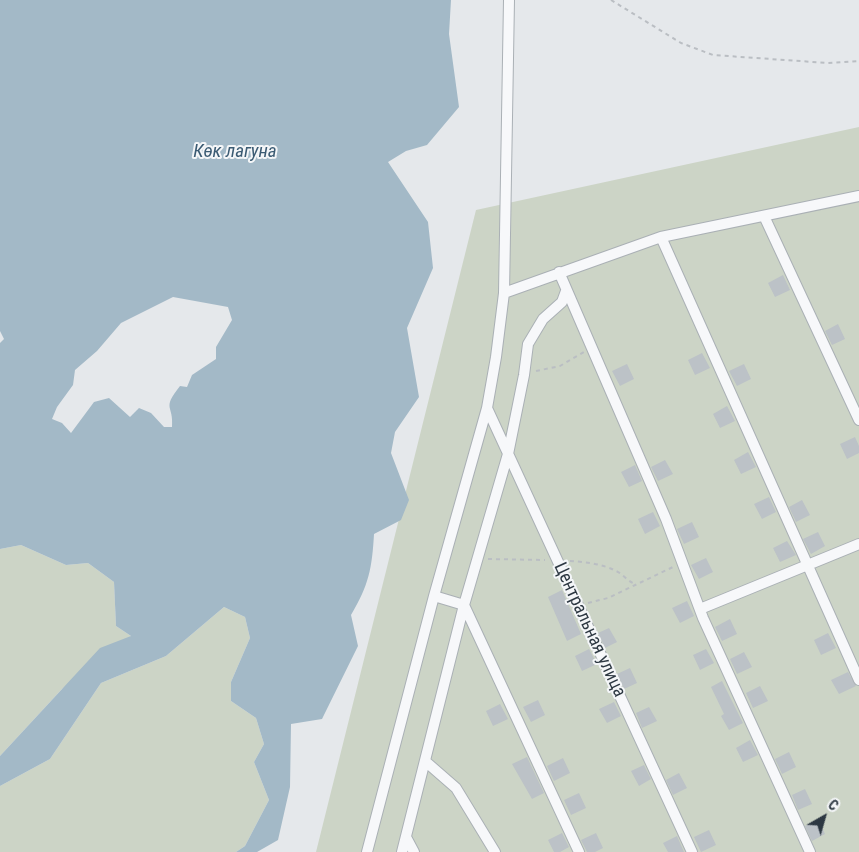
<!DOCTYPE html>
<meta charset="utf-8">
<style>
body{margin:0}
#map{position:relative;width:859px;height:852px;overflow:hidden;background:#e5e8eb;font-family:"Roboto Condensed",sans-serif}
canvas{display:block}
.north{position:absolute;left:799px;top:792px;width:50px;height:50px;-webkit-text-stroke:4px #f4f6f8;paint-order:stroke;rotate:38deg;font-size:14px;font-weight:700;line-height:20px;text-align:center;color:#2d3842}
.north::after{content:'';display:block;margin:auto;width:18px;height:22px;background:#2d3842;clip-path:polygon(50% 0,100% 100%,50% 72%,0 100%)}
</style>
<div id="map">
<canvas width="859" height="852"></canvas>
<div class="north">С</div>
</div>
<script>
const g = document.querySelector('canvas').getContext('2d');
g.lineJoin = 'round';
function fill(path, color) {
  g.fillStyle = color;
  g.fill(path, 'evenodd');
}
function trace(path, color, width, dash) {
  g.strokeStyle = color;
  g.lineWidth = width;
  g.lineCap = dash ? 'butt' : 'round';
  g.setLineDash(dash || []);
  g.stroke(path);
}
function drawText(font, color, halo, rows, align = 'center') {
  g.font = font + ' "Roboto Condensed",sans-serif';
  g.lineWidth = 4;
  g.setLineDash([]);
  g.textBaseline = 'middle';
  g.strokeStyle = halo;
  g.fillStyle = color;
  for (const [text, x, y, turn = 0] of rows) {
    g.save();
    g.translate(x, y);
    g.rotate((+turn || 0) * Math.PI / 180);
    g.textAlign = isNaN(turn) ? turn : align;
    if (halo) g.strokeText(text, 0, 0);
    g.fillText(text, 0, 0);
    g.restore();
  }
}
const green = new Path2D(`
 M 859,127 L 859,852 L 316,852 L 476,210 Z
 M 21,545 L 66,565 L 88,563 L 114,582 L 116,626 L 131,636 L 62,689 L 0,756 L 0,549 Z
 M 224,607 L 245,617 L 250,638 L 231,682 L 231,701 L 256,718 L 264,744 L 254,762 L 269,800 L 245,846 L 236,852 L 0,852 L 0,786 L 50,759 L 101,683 L 166,656 Z`);
const water = new Path2D(`
 M 0,0 L 451,0 L 449,34 L 459,107 L 427,145 L 406,151 L 388,162 L 428,222 L 433,268 L 407,328 L 419,397 L 395,432 L 391,453 L 409,500 L 401,520 L 374,534 C 372,568 369,585 351,615 L 358,646 L 322,719 L 291,724 L 290,787 L 278,840 L 257,852 L 236,852 L 245,846 L 269,800 L 254,762 L 264,744 L 256,718 L 231,701 L 231,682 L 250,638 L 245,617 L 224,607 L 166,656 L 101,683 L 50,759 L 0,786 L 0,756 L 100,648 L 131,636 L 116,626 L 114,582 L 88,563 L 66,565 L 21,545 L 0,549 L 0,343 L 4,339 L 0,331 ZM 173,297 L 228,307 L 232,320 L 216,347 L 216,359 L 192,375 L 187,387 L 180,386 C 161,410 174,404 172,427 L 164,427 L 151,413 L 139,408 L 130,417 L 109,398 L 94,402 L 71,433 L 62,423 L 52,419 L 57,407 L 73,385 L 75,370 L 97,351 L 121,323 Z`);
const building = new Path2D(`
 M 783,275 L 790,290 L 775,297 L 768,283 Z
 M 838,324 L 845,339 L 832,345 L 825,331 Z
 M 702,353 L 710,368 L 695,375 L 688,360 Z
 M 627,364 L 634,379 L 620,386 L 612,371 Z
 M 744,364 L 751,379 L 737,386 L 729,371 Z
 M 727,406 L 735,421 L 720,428 L 713,414 Z
 M 855,437 L 859,446 L 859,453 L 847,459 L 840,444 Z
 M 748,452 L 756,467 L 741,474 L 734,460 Z
 M 665,460 L 673,474 L 658,481 L 651,467 Z
 M 635,465 L 642,481 L 629,487 L 621,472 Z
 M 769,497 L 776,512 L 762,519 L 754,504 Z
 M 802,500 L 810,515 L 796,522 L 789,507 Z
 M 653,512 L 660,526 L 645,534 L 638,519 Z
 M 692,522 L 699,537 L 684,544 L 677,529 Z
 M 818,532 L 825,546 L 811,554 L 803,539 Z
 M 787,541 L 796,555 L 780,562 L 773,548 Z
 M 706,558 L 713,572 L 699,579 L 691,565 Z
 M 562,590 L 581,634 L 567,641 L 548,597 Z
 M 687,601 L 694,616 L 680,623 L 672,608 Z
 M 730,619 L 737,634 L 722,641 L 715,627 Z
 M 609,628 L 617,642 L 605,648 L 598,633 Z
 M 828,633 L 836,648 L 821,655 L 814,640 Z
 M 589,649 L 597,664 L 582,671 L 575,656 Z
 M 706,649 L 714,663 L 700,670 L 693,655 Z
 M 744,652 L 752,667 L 737,674 L 730,659 Z
 M 630,668 L 637,683 L 624,689 L 617,674 Z
 M 848,672 L 856,686 L 839,694 L 831,680 Z
 M 722,681 L 743,723 L 729,730 L 721,716 L 724,714 L 711,687 Z
 M 760,686 L 768,701 L 753,708 L 746,693 Z
 M 538,700 L 545,715 L 531,722 L 523,707 Z
 M 614,702 L 621,716 L 607,723 L 599,709 Z
 M 500,704 L 508,719 L 493,726 L 486,711 Z
 M 649,707 L 657,721 L 642,728 L 636,713 Z
 M 750,740 L 758,755 L 743,762 L 736,748 Z
 M 789,752 L 796,767 L 782,774 L 775,759 Z
 M 527,757 L 544,793 L 532,799 L 512,764 Z
 M 563,758 L 570,773 L 554,781 L 547,766 Z
 M 644,765 L 651,779 L 639,786 L 631,771 Z
 M 679,773 L 687,788 L 673,795 L 666,780 Z
 M 805,789 L 812,804 L 798,810 L 792,795 Z
 M 579,793 L 586,808 L 571,815 L 564,800 Z
 M 818,819 L 825,834 L 812,841 L 805,826 Z
 M 709,830 L 716,845 L 701,852 L 694,837 Z
 M 562,833 L 569,847 L 560,852 L 554,852 L 548,840 Z
 M 596,833 L 603,848 L 595,852 L 587,852 L 581,840 Z
 M 677,836 L 684,852 L 668,852 L 663,843 Z`);
const path = new Path2D(`
 M 611,0 L 681,43 L 713,55 L 828,63 L 859,61
 M 536,371 L 560,366 L 584,352
 M 488,559 L 545,560
 M 570,561 C 585,562 603,564 616,571 C 623,574 627,581 635,584
 M 588,603 L 608,598 L 673,567`);
const minor = new Path2D(`
 M 764,216 L 859,420
 M 661,237 L 859,680
 M 559,272 L 666,519 L 703,618 L 810,852
 M 504,293 L 661,237 L 859,196
 M 487,408 L 692,852
 M 434,596 L 464,605 L 579,852
 M 700,609 L 859,544
 M 425,761 L 456,788 L 495,852
 M 406,837 L 414,852
 M 367,852 L 434,596 L 487,408 L 496,357 L 504,293 L 509,0
 M 402,852 L 464,605 L 508,454 L 524,375 L 528,344 L 543,319 L 562,302 L 566,291`);
const streetNames = [
 ["Центральная улица",589,630,65]
];
const waterNames = [
 ["Көк лагуна",235,152]
];
fill(green, '#ccd4c6');
fill(water, '#a3b9c7');
fill(building, '#bcc2c7');
trace(minor, '#aab0b5', 12);
trace(path, '#babec3', 2, [4, 4]);
trace(minor, '#f7f8fa', 10);
drawText('18px', '#2d3842', '#f4f6f8', streetNames);
drawText('italic 19px', '#3b5b73', '#f4f6f8', waterNames);
</script>
